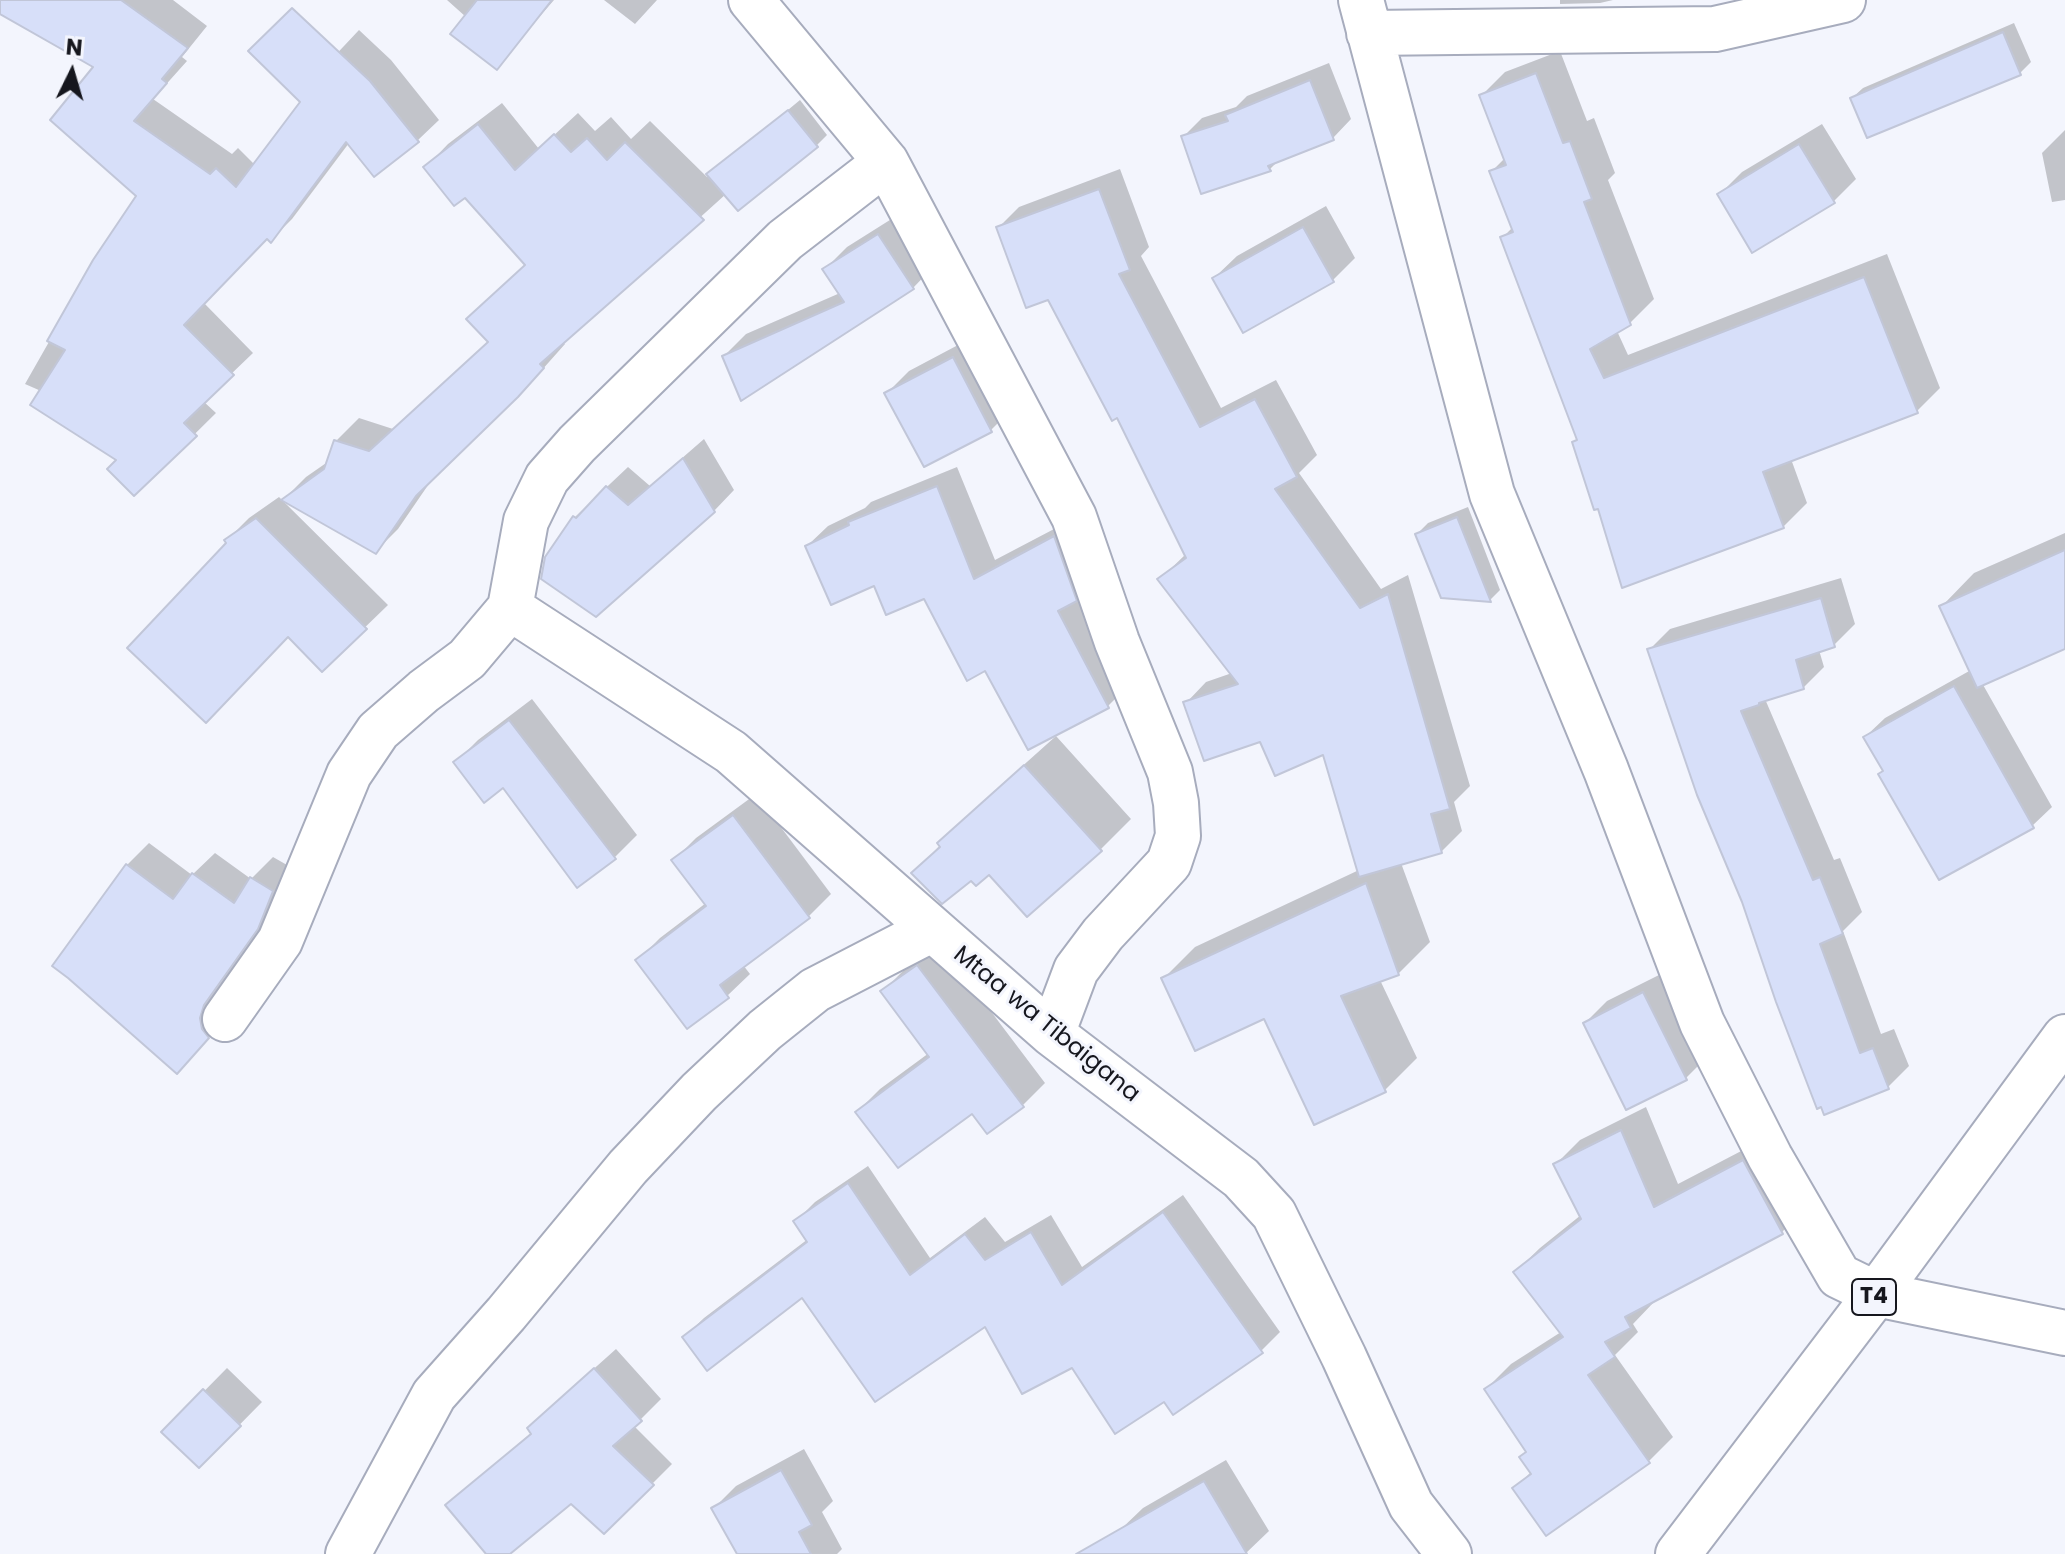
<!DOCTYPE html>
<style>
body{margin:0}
#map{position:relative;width:2065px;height:1554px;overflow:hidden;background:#f3f5fd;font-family:Poppins,sans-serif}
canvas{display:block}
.north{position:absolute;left:32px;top:32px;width:80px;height:80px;-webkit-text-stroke:6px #f3f5fd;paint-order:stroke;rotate:5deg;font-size:22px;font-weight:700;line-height:32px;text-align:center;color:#16171e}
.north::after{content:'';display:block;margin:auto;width:28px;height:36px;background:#16171e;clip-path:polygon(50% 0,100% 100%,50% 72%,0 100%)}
</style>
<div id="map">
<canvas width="2065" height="1554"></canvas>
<div class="north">N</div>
</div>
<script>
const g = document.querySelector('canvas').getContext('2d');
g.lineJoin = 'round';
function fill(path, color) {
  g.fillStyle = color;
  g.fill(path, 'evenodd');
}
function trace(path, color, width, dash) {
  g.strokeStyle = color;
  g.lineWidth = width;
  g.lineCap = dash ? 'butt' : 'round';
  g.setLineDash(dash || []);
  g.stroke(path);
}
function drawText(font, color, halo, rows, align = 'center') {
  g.font = font + ' Poppins,sans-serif';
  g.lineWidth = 6;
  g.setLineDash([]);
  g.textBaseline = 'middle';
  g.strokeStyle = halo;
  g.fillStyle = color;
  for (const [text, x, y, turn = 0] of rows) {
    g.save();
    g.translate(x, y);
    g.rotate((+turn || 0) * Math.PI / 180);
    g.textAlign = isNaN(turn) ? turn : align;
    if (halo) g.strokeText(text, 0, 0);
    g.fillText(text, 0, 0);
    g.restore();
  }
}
const shadow = new Path2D(`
 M 0,0 L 173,0 L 207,26 L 182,57 L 187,61 L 153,99 L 232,154 L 238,148 L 255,165 L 303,102 L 297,96 L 359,30 L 391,60 L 439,120 L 418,140 L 374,174 L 349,143 L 292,219 L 271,240 L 268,237 L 203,302 L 253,353 L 203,401 L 216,413 L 134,494 L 119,459 L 41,391 L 25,384 L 95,261 L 139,196 L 96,67 L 0,12 Z
 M 447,0 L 554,0 L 496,67 L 466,17 Z
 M 604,0 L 657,0 L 635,24 Z
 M 1560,0 L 1613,0 L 1600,3 L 1560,4 Z
 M 2014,23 L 2031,62 L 2020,73 L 1852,98 L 1863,88 Z
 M 1560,51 L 1587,121 L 1594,118 L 1615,173 L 1608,180 L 1654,299 L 1630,323 L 1617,331 L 1628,355 L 1887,254 L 1940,388 L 1916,412 L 1791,459 L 1807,503 L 1783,527 L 1599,506 L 1574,442 L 1578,438 L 1502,238 L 1513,227 L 1492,171 L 1505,158 L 1481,96 L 1505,72 Z
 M 1329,63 L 1351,119 L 1333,138 L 1280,159 L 1270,169 L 1183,137 L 1202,118 L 1236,107 L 1247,96 Z
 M 800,100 L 827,135 L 816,146 L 726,194 L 562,342 L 565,344 L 541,371 L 437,472 L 398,529 L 376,551 L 284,499 L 306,477 L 329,461 L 336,441 L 359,418 L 393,429 L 490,341 L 527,264 L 465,195 L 426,167 L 448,144 L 502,103 L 539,149 L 578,113 L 595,131 L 611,117 L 631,139 L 650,121 L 707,177 Z
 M 1822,124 L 1856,179 L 1834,201 L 1719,195 L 1742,172 Z
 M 2065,130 L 2065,200 L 2052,202 L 2042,153 Z
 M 1120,169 L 1149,247 L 1141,256 L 1221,408 L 1276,380 L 1317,455 L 1299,473 L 1381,589 L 1408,575 L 1470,786 L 1454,802 L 1462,831 L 1441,852 L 1401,863 L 1430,942 L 1398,974 L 1380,980 L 1417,1058 L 1385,1090 L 1315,1123 L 1265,1016 L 1163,979 L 1195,947 L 1359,870 L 1325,752 L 1261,739 L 1186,703 L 1206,682 L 1232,673 L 1160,579 L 1186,554 L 1118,416 L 1049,298 L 998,228 L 1019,207 Z
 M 1326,206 L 1355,258 L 1333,280 L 1214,278 L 1237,256 Z
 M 901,213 L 935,265 L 913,288 L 724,356 L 746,334 L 840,293 L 825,269 L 847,247 Z
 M 975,336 L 1013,408 L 991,430 L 887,393 L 909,371 Z
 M 704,439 L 734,490 L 714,511 L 547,557 L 575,517 L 628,467 L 650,486 Z
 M 957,467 L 995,560 L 1075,518 L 1128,686 L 1108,706 L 1029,747 L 986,669 L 925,597 L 875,583 L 807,546 L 828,526 L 865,508 L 871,502 Z
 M 279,497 L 388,605 L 322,669 L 288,634 L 227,540 L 249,518 Z
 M 1468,507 L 1500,590 L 1490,600 L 1417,534 L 1428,523 Z
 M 2065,533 L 2065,647 L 1982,683 L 2052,807 L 2032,826 L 1885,770 L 1865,737 L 1885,718 L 1971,670 L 1942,606 L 1974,573 Z
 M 1841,578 L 1855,624 L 1834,645 L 1819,650 L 1824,667 L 1803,688 L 1765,699 L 1834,860 L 1840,858 L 1862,912 L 1843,931 L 1881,1034 L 1894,1029 L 1909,1066 L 1888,1087 L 1825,1112 L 1649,650 L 1670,629 Z
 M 532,699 L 637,835 L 614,858 L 504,785 L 456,762 L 478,740 Z
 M 1056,736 L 1131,819 L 1101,849 L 1027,914 L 989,872 L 971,878 L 914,873 L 970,813 Z
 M 756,794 L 831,894 L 809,916 L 743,965 L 750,974 L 727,996 L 638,960 L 660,938 L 706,903 L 674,860 L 696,838 Z
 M 149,843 L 192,875 L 215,853 L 251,879 L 273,857 L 294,869 L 229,1014 L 198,1050 L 127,865 Z
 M 940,944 L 1045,1083 L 1023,1105 L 972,1111 L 857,1112 L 880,1089 L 929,1053 L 883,991 L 905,969 Z
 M 1665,972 L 1708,1056 L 1686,1078 L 1585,1023 L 1607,1001 Z
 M 1646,1107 L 1678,1184 L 1768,1137 L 1806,1208 L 1782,1232 L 1653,1300 L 1654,1302 L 1633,1324 L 1638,1332 L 1615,1355 L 1673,1437 L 1649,1461 L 1547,1533 L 1515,1488 L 1532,1471 L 1527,1451 L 1486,1389 L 1511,1364 L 1561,1332 L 1515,1272 L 1540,1248 L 1581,1215 L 1556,1164 L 1580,1140 Z
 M 868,1166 L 930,1258 L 985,1217 L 1005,1242 L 1051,1215 L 1082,1267 L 1183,1195 L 1280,1332 L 1261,1351 L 1165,1400 L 1073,1365 L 985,1325 L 803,1296 L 684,1337 L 704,1318 L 808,1239 L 796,1221 L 815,1202 Z
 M 616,1349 L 661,1399 L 634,1426 L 672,1464 L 604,1532 L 571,1501 L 507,1554 L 489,1554 L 448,1505 L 532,1432 L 550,1408 Z
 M 227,1368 L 262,1402 L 199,1466 L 164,1432 Z
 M 804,1449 L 833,1501 L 822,1512 L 842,1549 L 837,1554 L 739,1554 L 714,1508 L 736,1486 Z
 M 1226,1460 L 1269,1531 L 1245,1554 L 1134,1554 L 1120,1530 L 1143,1508 Z`);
const building = new Path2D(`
 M 0,0 L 121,0 L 188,48 L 162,79 L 167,83 L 134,121 L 210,174 L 216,168 L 236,187 L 300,102 L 248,51 L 292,8 L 370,81 L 419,142 L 374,177 L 346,142 L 271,243 L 267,239 L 184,325 L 234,375 L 184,423 L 197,436 L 134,496 L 107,469 L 116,460 L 30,405 L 65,350 L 47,341 L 93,260 L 136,196 L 50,120 L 93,67 L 0,14 Z
 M 477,0 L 552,0 L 497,70 L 450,34 Z
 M 2003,32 L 2021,75 L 1867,138 L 1850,98 Z
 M 1536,73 L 1563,143 L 1570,141 L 1592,199 L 1584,202 L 1631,325 L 1590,349 L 1604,378 L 1864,277 L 1918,413 L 1763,472 L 1784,528 L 1622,588 L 1598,509 L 1594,510 L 1572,442 L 1577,440 L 1500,237 L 1513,232 L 1489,171 L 1506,165 L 1479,95 Z
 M 1310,80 L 1334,140 L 1268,166 L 1271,171 L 1201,194 L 1181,136 L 1228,121 L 1225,115 Z
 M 788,110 L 818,147 L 738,211 L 706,174 Z
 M 478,124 L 515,170 L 554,134 L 571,152 L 587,138 L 607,160 L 625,142 L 704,220 L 540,364 L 544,368 L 518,397 L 416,496 L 376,554 L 281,500 L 324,469 L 334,440 L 369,451 L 488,342 L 466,319 L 525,265 L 465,198 L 454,206 L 423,167 Z
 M 1799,144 L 1835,203 L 1752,253 L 1717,194 Z
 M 1099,189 L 1130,270 L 1119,274 L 1200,427 L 1255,399 L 1297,477 L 1275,489 L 1360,608 L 1388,594 L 1450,809 L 1431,814 L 1442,853 L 1359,877 L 1323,755 L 1275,776 L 1260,742 L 1204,761 L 1183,702 L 1238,684 L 1157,579 L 1186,558 L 1117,418 L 1112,421 L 1048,300 L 1026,308 L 996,227 Z
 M 1303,227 L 1334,282 L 1243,333 L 1212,278 Z
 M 878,234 L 914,289 L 741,401 L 722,356 L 844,302 L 822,269 Z
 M 953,357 L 992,432 L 924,467 L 884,393 Z
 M 683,458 L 715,512 L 596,617 L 541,579 L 545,557 L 573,516 L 576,518 L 606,486 L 628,505 Z
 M 937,486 L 974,579 L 1054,536 L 1077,601 L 1058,611 L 1109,708 L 1028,750 L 985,671 L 967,681 L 924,599 L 886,615 L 874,586 L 831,605 L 805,546 L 849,525 L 848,522 Z
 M 1457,517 L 1491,602 L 1441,598 L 1415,534 Z
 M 256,518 L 367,629 L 322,672 L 288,637 L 206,723 L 127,648 L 226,543 L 224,540 Z
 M 2065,550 L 2065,649 L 1977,688 L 1939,606 Z
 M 1821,598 L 1835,647 L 1796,660 L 1804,689 L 1759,703 L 1759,705 L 1741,711 L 1813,880 L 1820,877 L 1843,934 L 1820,944 L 1860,1053 L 1873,1048 L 1889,1089 L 1824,1115 L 1821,1107 L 1817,1109 L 1776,1002 L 1742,902 L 1697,795 L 1647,649 Z
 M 1954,686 L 2034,828 L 1939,880 L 1878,774 L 1883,771 L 1863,737 Z
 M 509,720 L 616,859 L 577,888 L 503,788 L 484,803 L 453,762 Z
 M 1024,765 L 1102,851 L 1027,917 L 989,875 L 976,886 L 971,881 L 942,904 L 911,873 L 940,847 L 937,843 Z
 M 733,815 L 810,918 L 720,985 L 729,998 L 687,1029 L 635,960 L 706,906 L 671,860 Z
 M 126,864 L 173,899 L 192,873 L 234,903 L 250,877 L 273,891 L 258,929 L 204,1005 L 200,1018 L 202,1029 L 209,1038 L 177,1074 L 68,978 L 52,966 Z
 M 1366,883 L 1399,975 L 1341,996 L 1386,1092 L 1314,1125 L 1264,1019 L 1195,1051 L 1161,978 Z
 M 917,965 L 1024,1107 L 987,1134 L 972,1114 L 898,1168 L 855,1112 L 929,1057 L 880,991 Z
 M 1643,992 L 1687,1080 L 1626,1110 L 1583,1023 Z
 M 1621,1130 L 1654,1207 L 1743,1160 L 1783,1234 L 1625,1317 L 1631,1328 L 1605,1342 L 1615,1357 L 1588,1375 L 1650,1463 L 1546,1536 L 1512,1488 L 1531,1474 L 1519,1457 L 1526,1452 L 1484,1389 L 1563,1337 L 1513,1272 L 1581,1219 L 1553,1164 Z
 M 848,1183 L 910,1275 L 965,1234 L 985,1260 L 1031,1232 L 1062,1285 L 1163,1212 L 1263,1353 L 1173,1415 L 1164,1402 L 1115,1434 L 1072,1368 L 1022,1394 L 985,1327 L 875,1402 L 802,1298 L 707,1371 L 682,1337 L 807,1242 L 793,1221 Z
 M 594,1368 L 642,1421 L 613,1446 L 654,1485 L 604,1534 L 571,1504 L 510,1554 L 486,1554 L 445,1505 L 531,1434 L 527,1428 Z
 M 203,1389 L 241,1426 L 199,1468 L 161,1432 Z
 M 781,1470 L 812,1525 L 799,1532 L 811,1554 L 737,1554 L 711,1508 Z
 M 1204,1481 L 1247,1554 L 1076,1554 Z`);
const minor = new Path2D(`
 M 751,0 L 886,162 L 1074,517 L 1117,642 L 1170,772 L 1176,803 L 1178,836 L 1169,863 L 1103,934 L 1076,970 L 1052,1034
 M 1361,0 L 1492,494 L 1606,770 L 1702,1023 L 1770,1157 L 1839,1276 L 1876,1294
 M 1369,33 L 1715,29 L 1843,0
 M 510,608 L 731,752 L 1052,1034 L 1241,1178 L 1274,1214 L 1344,1357 L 1411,1505 L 1449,1554
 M 225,1019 L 280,941 L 349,774 L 378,731 L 424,691 L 467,659 L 510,608 L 526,521 L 547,478 L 577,444 L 785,240 L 886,162
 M 348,1554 L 434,1395 L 506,1314 L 628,1167 L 699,1092 L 765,1030 L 815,990 L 931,930`);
const tertiary = new Path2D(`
 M 1876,1294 L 2065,1333`);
const trunk = new Path2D(`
 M 1678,1554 L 1876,1294 L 2065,1037`);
const shields = [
 [1874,1297,44]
];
const shieldNames = [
 ["T4",1874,1297]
];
const streetNames = [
 ["Mtaa wa Tibaigana",1046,1025,39]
];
fill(shadow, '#0003');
fill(building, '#d7dff9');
trace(building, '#c1c6d8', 2);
trace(minor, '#a7acbd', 48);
trace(tertiary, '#a7acbd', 48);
trace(trunk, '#a7acbd', 48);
trace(minor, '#fff', 44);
trace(tertiary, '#fff', 44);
trace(trunk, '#fff', 44);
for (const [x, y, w] of shields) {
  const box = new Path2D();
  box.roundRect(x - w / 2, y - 18, w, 36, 6);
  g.fillStyle = '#f3f5fd';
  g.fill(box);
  trace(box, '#16171e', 2);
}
drawText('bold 22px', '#16171e', null, shieldNames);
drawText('24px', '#16171e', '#f3f5fd', streetNames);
</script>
